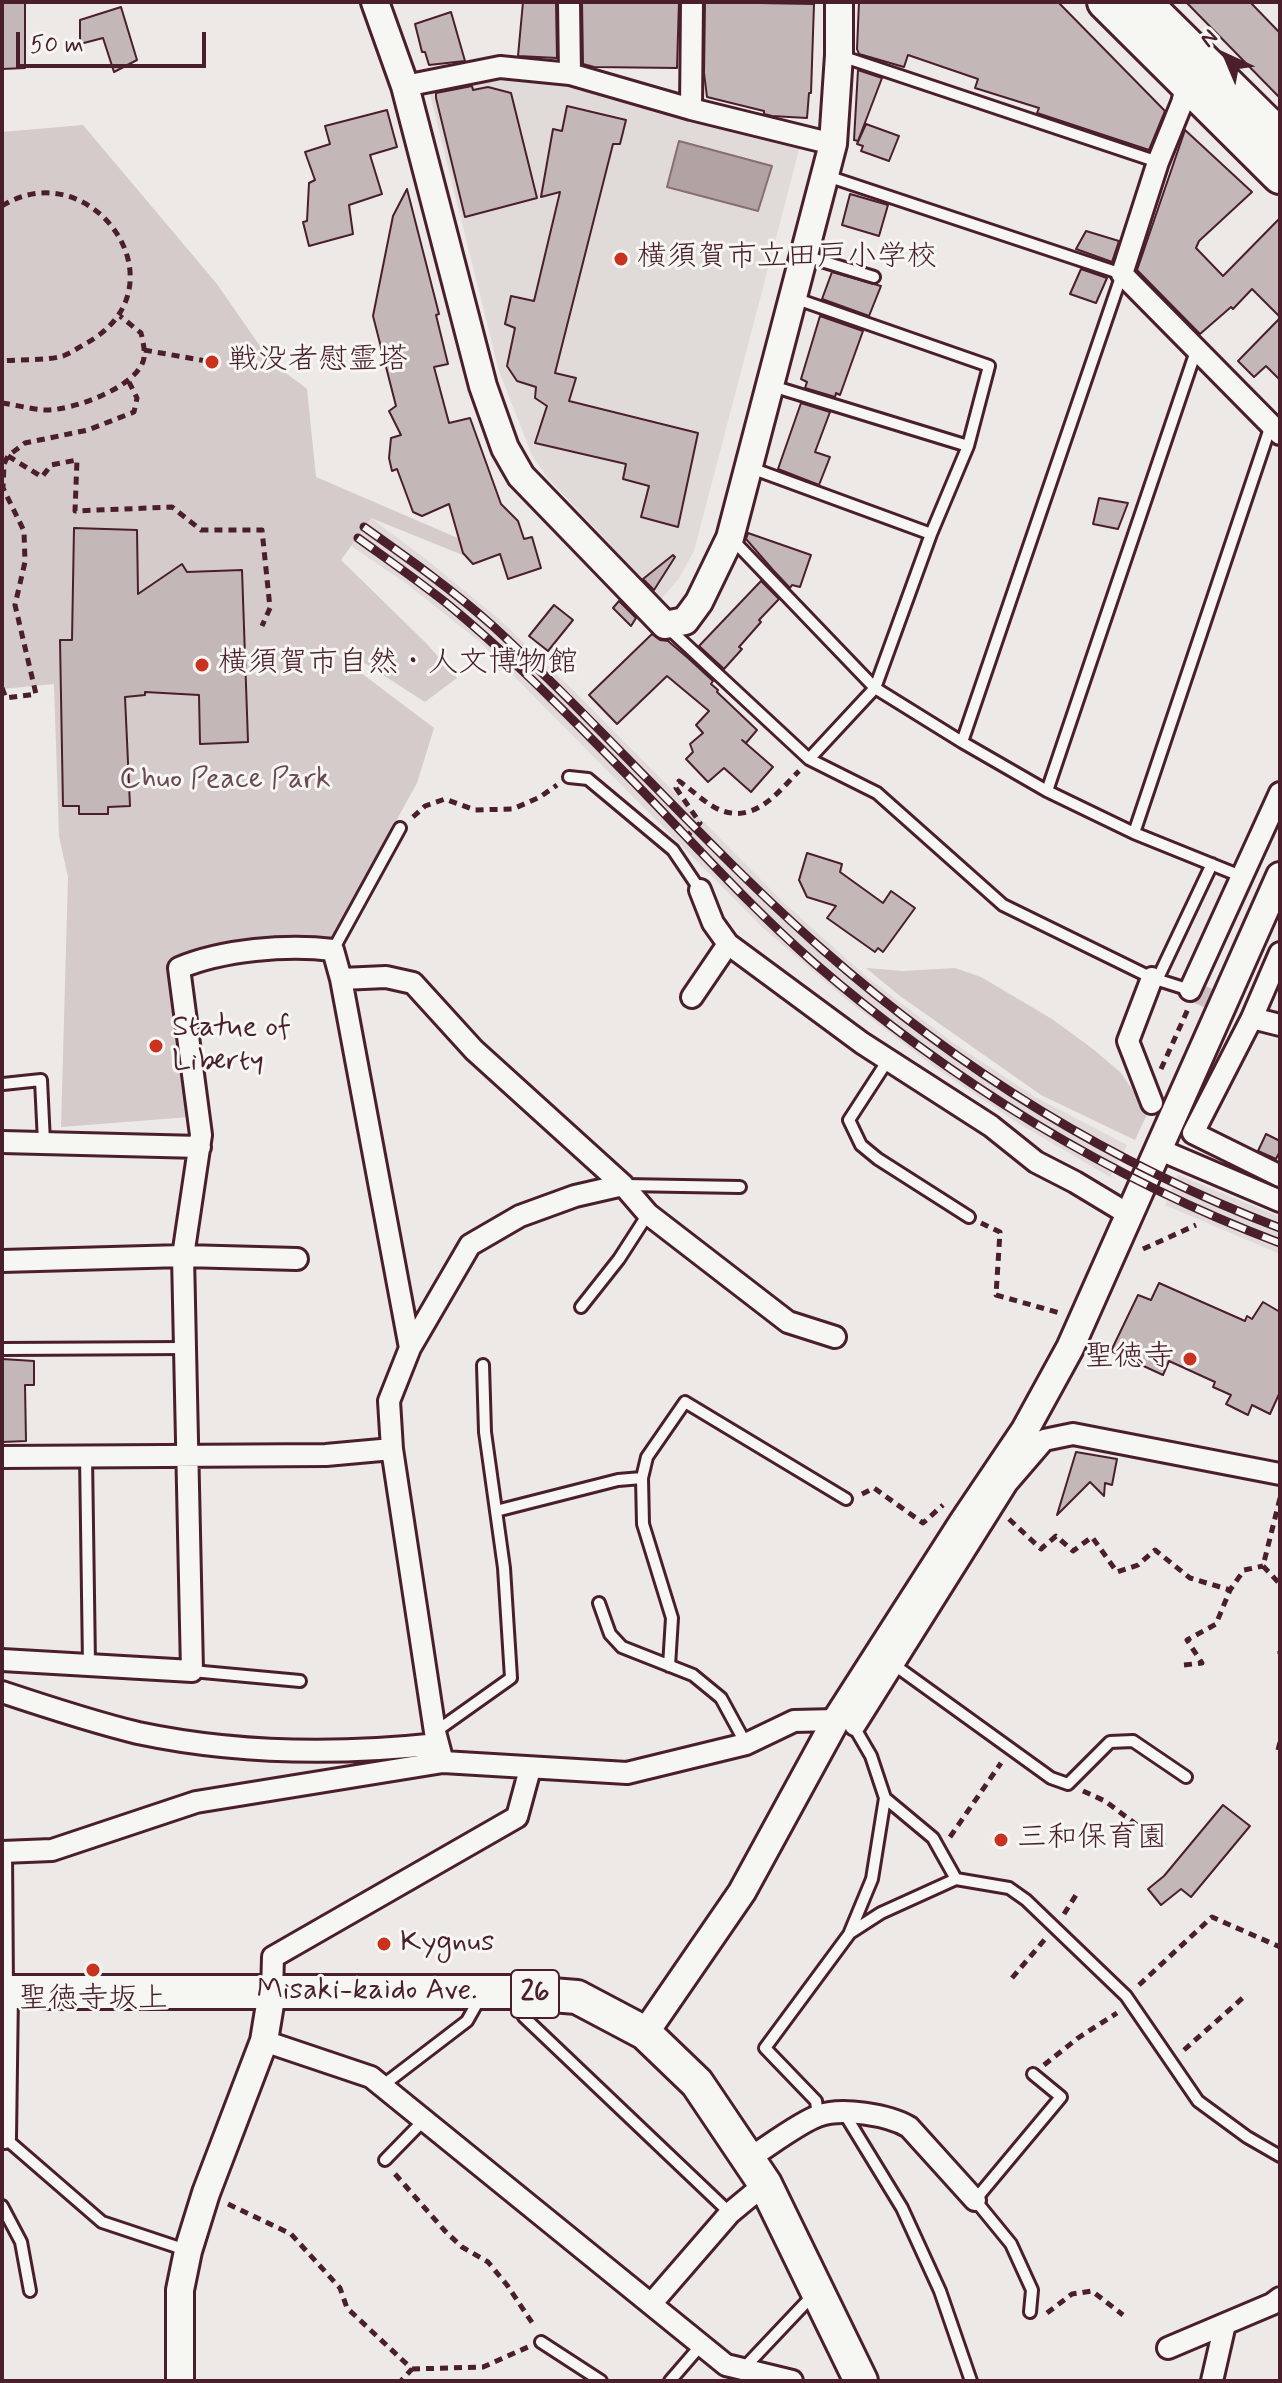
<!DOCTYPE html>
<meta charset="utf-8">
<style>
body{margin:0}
#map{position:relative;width:1282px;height:2383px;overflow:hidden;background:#ece9e6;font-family:Mynerve,sans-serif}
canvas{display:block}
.frame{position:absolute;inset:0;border:4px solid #4a1f2b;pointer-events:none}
.north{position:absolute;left:1186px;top:16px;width:80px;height:80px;-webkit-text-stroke:6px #f6f6f2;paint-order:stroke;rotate:316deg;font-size:22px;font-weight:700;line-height:32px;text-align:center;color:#4a1f2b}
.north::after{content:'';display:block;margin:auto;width:28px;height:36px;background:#4a1f2b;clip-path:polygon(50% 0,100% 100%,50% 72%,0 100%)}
.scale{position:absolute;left:16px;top:32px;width:190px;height:36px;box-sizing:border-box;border:4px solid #4a1f2b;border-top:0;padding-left:10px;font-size:24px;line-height:28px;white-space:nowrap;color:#4a1f2b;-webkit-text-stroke:6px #f6f6f2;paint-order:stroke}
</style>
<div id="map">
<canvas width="1282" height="2383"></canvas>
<div class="frame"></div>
<div class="north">N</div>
<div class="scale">50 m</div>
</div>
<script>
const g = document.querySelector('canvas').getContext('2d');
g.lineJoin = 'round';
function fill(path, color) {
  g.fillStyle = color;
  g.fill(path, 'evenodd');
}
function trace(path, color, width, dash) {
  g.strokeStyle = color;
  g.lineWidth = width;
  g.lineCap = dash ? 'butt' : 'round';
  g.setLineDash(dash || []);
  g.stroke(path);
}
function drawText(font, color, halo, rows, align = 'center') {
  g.font = font + ' Mynerve,"Klee One",sans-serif';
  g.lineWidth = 6;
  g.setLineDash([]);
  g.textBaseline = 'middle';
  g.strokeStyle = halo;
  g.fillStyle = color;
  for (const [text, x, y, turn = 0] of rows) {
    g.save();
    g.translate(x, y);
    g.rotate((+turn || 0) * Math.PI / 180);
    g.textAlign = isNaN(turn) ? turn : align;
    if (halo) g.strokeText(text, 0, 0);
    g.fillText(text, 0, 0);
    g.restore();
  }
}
const built = new Path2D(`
 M 512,74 L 576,83 L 634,104 L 800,146 L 694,551 L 678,580 L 661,599 L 546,476 L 532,455 L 499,371 L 429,90 Z
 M 371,518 L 427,560 L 500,620 L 575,692 L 785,904 L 868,978 L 952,1042 L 1035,1097 L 1127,1145 L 1110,1177 L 1018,1123 L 933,1066 L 847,1000 L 762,927 L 480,642 L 407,584 L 351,546 Z
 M 1178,1175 L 1280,1217 L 1280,1254 L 1165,1205 Z`);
const green = new Path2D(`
 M 83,125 L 217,284 L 271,362 L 307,389 L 316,477 L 460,539 L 470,558 L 371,518 L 341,560 L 427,644 L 457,678 L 425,702 L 366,664 L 332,651 L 434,728 L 417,783 L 326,948 L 180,968 L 202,1116 L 61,1127 L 68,877 L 59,836 L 54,684 L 2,689 L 2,132 Z
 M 866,968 L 903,971 L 955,968 L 981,977 L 1052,1019 L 1093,1049 L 1120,1072 L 1148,1112 L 1135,1140 L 1041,1095 L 900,996 Z`);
const water = new Path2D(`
 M 679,141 L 772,166 L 758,211 L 667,187 Z`);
const building = new Path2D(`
 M 2,2 L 25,2 L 25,68 L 2,69 Z
 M 523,2 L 556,2 L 557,58 L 518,56 Z
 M 582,2 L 679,2 L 677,68 L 594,67 L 583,64 Z
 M 705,2 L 814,4 L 811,93 L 809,93 L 807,118 L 772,116 L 764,114 L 764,111 L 707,97 L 704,73 Z
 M 859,2 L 1058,2 L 1165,111 L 1149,150 L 1037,113 L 1039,108 L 975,88 L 978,79 L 908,55 L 904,67 L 859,54 L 857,49 Z
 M 1186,2 L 1250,2 L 1280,33 L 1280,98 Z
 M 121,7 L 137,60 L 114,72 L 103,38 L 80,44 L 80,20 Z
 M 451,12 L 465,61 L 429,65 L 425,52 L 422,52 L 415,24 Z
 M 858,70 L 882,78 L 858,141 L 854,140 Z
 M 472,86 L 473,90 L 488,87 L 511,93 L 537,198 L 465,217 L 436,98 L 436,93 Z
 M 567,106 L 626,120 L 620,144 L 613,144 L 555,373 L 576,378 L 569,401 L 698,433 L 678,527 L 641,517 L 649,486 L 623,479 L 626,464 L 535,443 L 547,406 L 535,398 L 536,387 L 517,381 L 507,366 L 515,328 L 505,324 L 511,296 L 534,301 L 560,192 L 541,197 L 553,129 L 562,131 Z
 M 387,110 L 397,147 L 370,155 L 382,194 L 349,205 L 353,234 L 309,246 L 303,222 L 307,221 L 309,183 L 315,180 L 305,152 L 330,144 L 325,126 Z
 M 866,124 L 899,136 L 889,161 L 861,151 L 863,146 L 857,144 Z
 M 1185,130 L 1252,192 L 1199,241 L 1196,248 L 1223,276 L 1280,218 L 1280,317 L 1252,289 L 1233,309 L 1231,307 L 1200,334 L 1137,270 Z
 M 407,189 L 439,314 L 436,315 L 448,364 L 434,367 L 449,423 L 470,418 L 501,504 L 518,521 L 524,539 L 532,537 L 541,568 L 508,579 L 500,554 L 473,564 L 463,553 L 449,504 L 422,516 L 413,512 L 397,469 L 392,471 L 389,458 L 391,438 L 401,435 L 389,411 L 396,406 L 373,316 L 393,216 Z
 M 850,194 L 888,205 L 879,236 L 842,225 Z
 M 1086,231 L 1119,241 L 1112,262 L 1076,249 Z
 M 1081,269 L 1107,278 L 1096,303 L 1070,294 Z
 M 832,272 L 881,286 L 869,316 L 822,299 Z
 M 820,316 L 863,331 L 840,395 L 836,393 L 835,397 L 805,388 L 807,382 L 801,379 Z
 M 1280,318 L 1280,380 L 1266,366 L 1254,377 L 1238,361 Z
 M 801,403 L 830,412 L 815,452 L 830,457 L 819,485 L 778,469 Z
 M 1099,498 L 1128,503 L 1118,529 L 1093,524 Z
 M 74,528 L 137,530 L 138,594 L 182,564 L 187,572 L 242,570 L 248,742 L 200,744 L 199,695 L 145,692 L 145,695 L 125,697 L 130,806 L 108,807 L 108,814 L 79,814 L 79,806 L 63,806 L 60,640 L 72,640 Z
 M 748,533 L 811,555 L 800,587 L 792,585 L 790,588 L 773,570 L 746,539 Z
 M 673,555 L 675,557 L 654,590 L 643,579 Z
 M 761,581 L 779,599 L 759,620 L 761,622 L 739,647 L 742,649 L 724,669 L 699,646 Z
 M 619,601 L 636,618 L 631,626 L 613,608 Z
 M 554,605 L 573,620 L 548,651 L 529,636 Z
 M 652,634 L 660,640 L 668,641 L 688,658 L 713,681 L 711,684 L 718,690 L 717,692 L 757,730 L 746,743 L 742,740 L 773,767 L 751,792 L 724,768 L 708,782 L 686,759 L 693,752 L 690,744 L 703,733 L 696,725 L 709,711 L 667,676 L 617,724 L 589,695 Z
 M 807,853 L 842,864 L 840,872 L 883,903 L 891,891 L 915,908 L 883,952 L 878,948 L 875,952 L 827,918 L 836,906 L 807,897 L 799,880 Z
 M 1266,1134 L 1280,1141 L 1280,1151 L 1276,1159 L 1258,1151 Z
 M 1159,1283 L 1245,1321 L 1247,1316 L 1252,1319 L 1263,1302 L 1280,1312 L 1280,1392 L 1270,1414 L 1252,1405 L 1248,1415 L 1226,1404 L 1231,1395 L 1213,1387 L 1215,1382 L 1169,1361 L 1163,1375 L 1111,1351 L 1138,1295 L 1151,1300 Z
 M 2,1359 L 34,1361 L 34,1385 L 25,1385 L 26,1441 L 2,1442 Z
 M 1076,1452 L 1117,1459 L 1112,1485 L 1105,1483 L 1104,1496 L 1090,1482 L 1057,1515 Z
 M 1223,1805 L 1250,1826 L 1191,1897 L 1181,1889 L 1161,1905 L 1148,1889 L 1164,1876 Z`);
const minorTunnel = new Path2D(`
 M 1190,990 L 1252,1018`);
const path = new Path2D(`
 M 2,206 C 91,150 190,287 85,344 C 78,348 71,353 63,356 C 45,361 21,359 2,361
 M 144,350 L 212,362
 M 2,403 C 16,405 31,409 45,410 C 71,411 139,387 144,358 C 145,350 143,341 141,333 L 120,316
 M 8,456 L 42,477 L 51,465 L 77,460 L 75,511 L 172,507 L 201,530 L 262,530 L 270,608 L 262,626
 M 2,688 L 6,698 L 36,694 L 15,605 L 25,562 L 24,531 L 3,488 L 4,464 L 8,456 L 25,443 L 88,430 L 134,412 L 137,398 L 129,382
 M 413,817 L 425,806 L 445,799 L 475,810 L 513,809 L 540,797 L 557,785
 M 685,838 L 700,823 L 676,788 L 679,781 C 692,790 706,804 720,810 C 755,824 778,792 799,771
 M 1161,1069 L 1188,1009
 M 981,1223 L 1000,1232 L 996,1295 L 1060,1313
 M 1143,1249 L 1196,1225
 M 862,1494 L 874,1488 L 923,1523 L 943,1505
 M 1280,1498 L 1263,1566 L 1280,1584
 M 1009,1519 L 1041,1549 L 1056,1536 L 1073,1551 L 1092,1537 L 1117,1572 L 1138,1565 L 1155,1550 L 1190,1578 L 1230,1590
 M 1280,1651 L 1280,1654
 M 1184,1665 L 1202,1663 L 1187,1640 L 1216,1624 L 1230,1590 L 1244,1570 L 1263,1566
 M 1278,1750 L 1280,1742
 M 1083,1791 L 1105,1801 L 1165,1846
 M 950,1837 L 1001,1763
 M 1064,1914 L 1076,1895
 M 1012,1978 L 1046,1938
 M 1139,1985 L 1212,1917 L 1280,1947
 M 1184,2050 L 1246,1995
 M 1044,2065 L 1078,2038 L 1117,2013
 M 395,2174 L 446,2232 L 462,2247 L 488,2262 L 507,2285 L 535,2327
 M 228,2204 L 291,2234 L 340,2288 L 347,2308 L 412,2369 L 401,2381
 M 1047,2313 L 1072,2294 L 1092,2291 L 1123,2315
 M 412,2369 L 483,2367 L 528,2347`);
const service = new Path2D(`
 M 841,56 L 1158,162
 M 827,176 L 1122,274 L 962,742
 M 805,256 L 874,277
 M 794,298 L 989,366 L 968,446 L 931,534 L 875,688 L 809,759
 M 772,386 L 968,446
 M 751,468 L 931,534
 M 732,539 L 875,688 L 962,742 L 1047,791 L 1134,833 L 1243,877
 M 668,628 L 809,759 L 877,793 L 1003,905 L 1152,978 L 1190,990
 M 569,777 L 588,779 L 673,850 L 700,890
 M 1047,791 L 1196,351
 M 1134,833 L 1271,425
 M 333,950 L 400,828
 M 1157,980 L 1212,864
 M 888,1060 L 849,1120 L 861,1145 L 878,1159 L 969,1217
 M 3,1084 L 41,1080 L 44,1142
 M 625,1185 L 740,1187
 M 581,1307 L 619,1259 L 648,1214
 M 2,1349 L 185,1348
 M 86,1456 L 89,1664
 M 496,1511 L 618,1480 L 642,1478
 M 599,1603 L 610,1634 L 622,1647 L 693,1675 L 721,1698 L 746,1744
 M 893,1664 L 1051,1778 L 1068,1784 L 1110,1742 L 1133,1741 L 1186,1777
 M 669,1666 L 672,1618 L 643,1524 L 642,1478 L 647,1457 L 685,1402 L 846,1499
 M 192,1671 L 300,1681
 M 853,1725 L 871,1756 L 885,1798 L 933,1838 L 956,1879 L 1009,1888 L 1026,1900 L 1126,1996 L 1198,2101 L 1247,2137 L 1280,2156
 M 435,1732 L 511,1678 L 504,1568 L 485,1432 L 483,1365
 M 6,1852 L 7,1989
 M 850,1932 L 872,1879 L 885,1798
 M 515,1997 L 524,2017 L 730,2213
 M 382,2086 L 467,2021 L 480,1998
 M 844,2113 L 902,2208 L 940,2291 L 971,2381
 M 818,2116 L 816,2101 L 765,2048 L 850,1933 L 881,1913 L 956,1879
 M 2,2139 L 5,2138 L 102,2222 L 186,2250
 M 385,2160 L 424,2120
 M 2,2206 L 21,2242 L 30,2291
 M 1030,2312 L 1032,2290 L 1011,2244 L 975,2200 L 1061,2097 L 1033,2074
 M 541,2342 L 601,2381
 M 743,2369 L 813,2295
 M 670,2381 L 702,2344`);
const minor = new Path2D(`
 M 569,2 L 570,74
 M 1187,84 L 1182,103 L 1158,162 L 1122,274 L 1280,434
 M 405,86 L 500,67 L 570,74 L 691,109 L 833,144
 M 691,109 L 692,2
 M 700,890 L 713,923 L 728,944 L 862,1043 L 991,1126 L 1036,1162 L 1075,1182 L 1128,1214
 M 1280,953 L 1252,1018 L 1193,1133 L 1280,1176
 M 341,979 L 386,977 L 413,983 L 474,1050 L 623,1185 L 648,1214 L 788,1322 L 835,1337
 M 1190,990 L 1280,793
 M 692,997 L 728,944
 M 1252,1018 L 1280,1025
 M 1152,1103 L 1128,1041 L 1152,978
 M 2,1142 L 200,1147
 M 1158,1149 L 1280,1201
 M 2,1261 L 183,1256 L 297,1259
 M 2,1457 L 326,1455 L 392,1449
 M 2,1660 L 192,1671 L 183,1256 L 201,1135 L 179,968 C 222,950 287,944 333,950 L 341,979 L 410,1348
 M 2,1692 C 47,1707 92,1722 138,1733 C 237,1754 337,1755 438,1744
 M 855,1725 L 1007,1483 L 1044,1440 L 1073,1434 L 1280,1474
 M 443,1762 L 435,1732 L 392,1449 L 389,1401 L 410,1348 L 470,1245 L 520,1216 L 575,1196 L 623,1185
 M 2,1852 L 52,1850 L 196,1802 L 443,1762 L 627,1773 L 746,1744 L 794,1721 L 836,1720
 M 272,1992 L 273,1957 L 517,1817 L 530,1769
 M 264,2041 L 371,2077 L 726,2365 L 792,2381
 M 5,2138 L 7,1992
 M 748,2159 C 766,2148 800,2122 818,2116 C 841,2107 889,2115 909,2127 L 975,2200
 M 652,2303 L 730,2213 L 765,2184
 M 1168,2348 L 1272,2304 L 1280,2298
 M 1212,2381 L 1225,2324`);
const tertiary = new Path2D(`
 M 375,2 L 405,86 L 483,386 L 505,448 L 521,476 L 665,625 L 685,621 L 699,602 L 730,538 L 833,144 L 839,55 L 839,2
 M 645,2033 L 742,1892 L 836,1720 L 963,1522 L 1025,1430 L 1070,1348 L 1280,876
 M 180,2381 L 180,2290 L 188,2251 L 206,2193 L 264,2041 L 272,1992`);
const primary = new Path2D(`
 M 2,1992 L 513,1992 L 577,1997 L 645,2033 L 697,2083 L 765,2184 L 861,2381`);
const trunk = new Path2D(`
 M 1105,2 L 1280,176
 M 1143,2 L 1280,137`);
const rail = new Path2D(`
 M 364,527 C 409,559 453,590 494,627 C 607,731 707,848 822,949 C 957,1068 1112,1164 1280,1228
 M 358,538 C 387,559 417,580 445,602 C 510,655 570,717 629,777 C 689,838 747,904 812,961 C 949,1080 1110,1179 1280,1243`);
const markers = [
 [621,259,8,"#c8321e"],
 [212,362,8,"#c8321e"],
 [202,665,8,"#c8321e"],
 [156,1046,8,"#c8321e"],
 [1190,1359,8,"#c8321e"],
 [1001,1840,8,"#c8321e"],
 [384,1944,8,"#c8321e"],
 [93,1970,8,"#c8321e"]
];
const shields = [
 [535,1994,48]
];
const shieldNames = [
 ["26",535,1994]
];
const poiNames = [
 ["横須賀市立田戸小学校",637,259],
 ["戦没者慰霊塔",228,362],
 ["横須賀市自然・人文博物館",218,665],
 ["Statue of",172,1029],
 ["Liberty",172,1063],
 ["聖徳寺",1174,1359,"right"],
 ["三和保育園",1017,1840],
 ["Kygnus",400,1944],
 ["聖徳寺坂上",93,2001,"center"]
];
const parkNames = [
 ["Chuo Peace Park",225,781]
];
const streetNames = [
 ["Misaki-kaido Ave.",367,1992]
];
fill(built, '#e0dad8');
fill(green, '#d4cbca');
fill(water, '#b1a2a3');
trace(water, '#886e73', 2);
fill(building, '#c4b7b7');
trace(building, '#4a1f2b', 2);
trace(minorTunnel, '#ccc1c1', 20, [20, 10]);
trace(service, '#4a1f2b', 16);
trace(minor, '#4a1f2b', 26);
trace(tertiary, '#4a1f2b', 32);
trace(primary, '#4a1f2b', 38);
trace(trunk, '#4a1f2b', 40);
trace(path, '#4a1f2b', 5, [8, 6]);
trace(service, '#f6f6f2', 10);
trace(minor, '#f6f6f2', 20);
trace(tertiary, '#f6f6f2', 26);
trace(primary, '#f6f6f2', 32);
trace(trunk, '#f6f6f2', 34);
trace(rail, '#4a1f2b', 9);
trace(rail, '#f6f6f2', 6, [18]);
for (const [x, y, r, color] of markers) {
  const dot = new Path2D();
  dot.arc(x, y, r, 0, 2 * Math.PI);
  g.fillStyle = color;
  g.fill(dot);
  trace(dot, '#f6f6f2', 3);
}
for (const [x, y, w] of shields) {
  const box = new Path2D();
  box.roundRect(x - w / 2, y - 24, w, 48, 6);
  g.fillStyle = '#f6f6f2';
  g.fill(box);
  trace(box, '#4a1f2b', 2);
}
drawText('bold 28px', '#4a1f2b', null, shieldNames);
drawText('30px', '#4a1f2b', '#f6f6f2', poiNames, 'left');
drawText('30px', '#6c4a53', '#f6f6f2', parkNames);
drawText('30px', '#4a1f2b', '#f6f6f2', streetNames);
</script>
